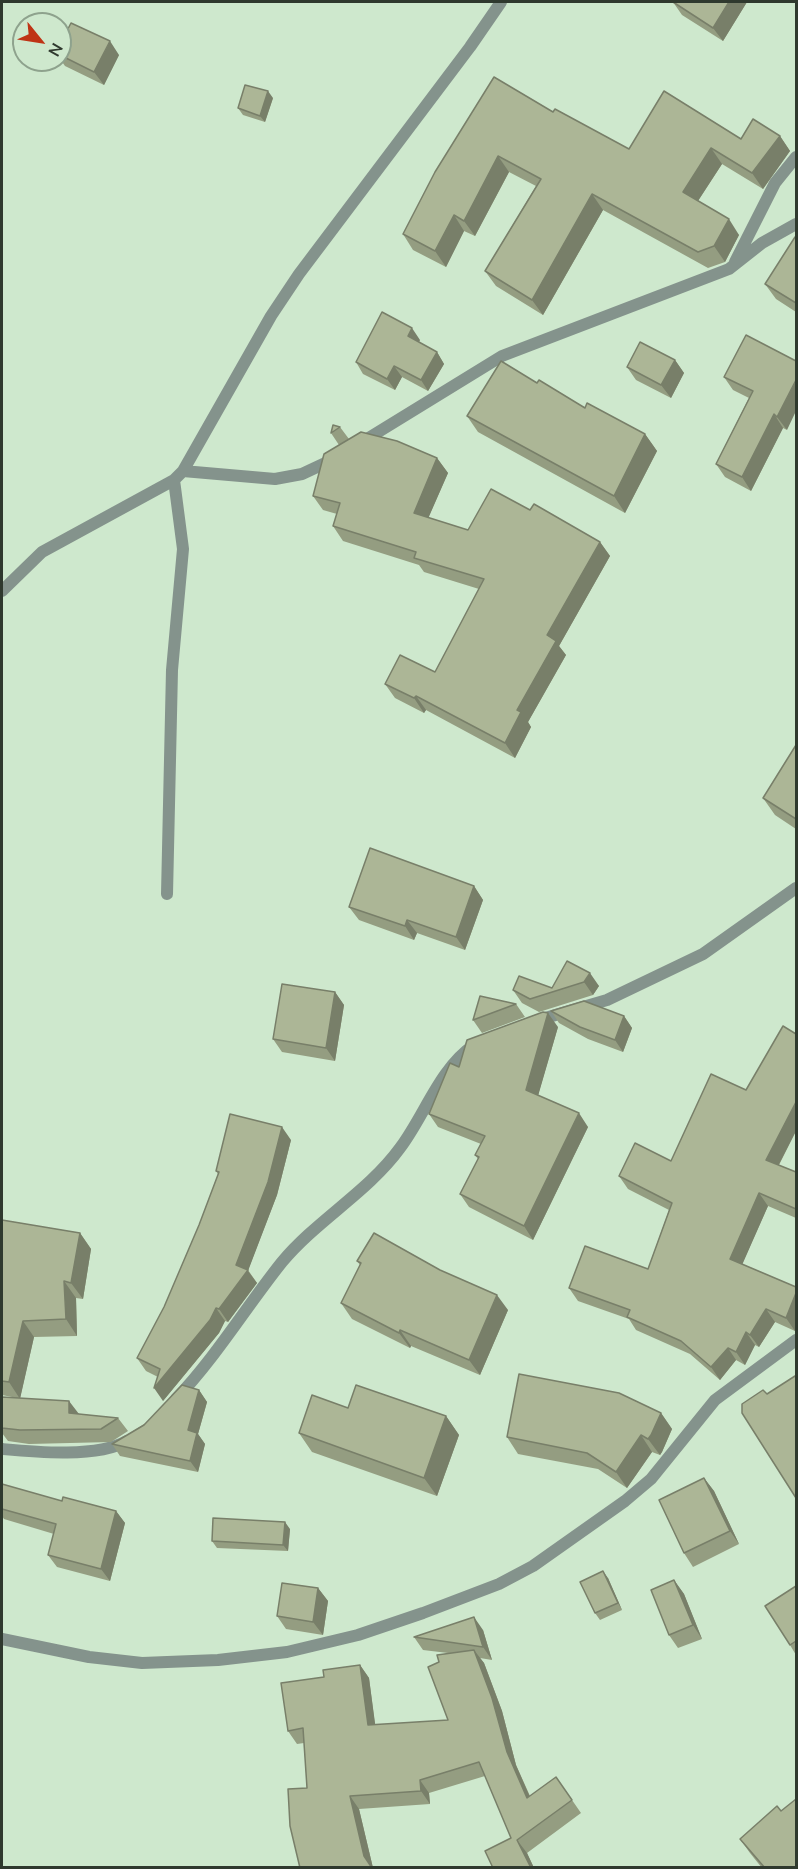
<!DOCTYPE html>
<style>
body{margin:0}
#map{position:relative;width:798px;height:1869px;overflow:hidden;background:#cee8cd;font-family:Mulish,sans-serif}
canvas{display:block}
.frame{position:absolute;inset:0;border:3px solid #2f392e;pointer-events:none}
.north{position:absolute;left:12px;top:12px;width:60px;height:60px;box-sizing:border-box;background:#cee8cd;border:2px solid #8ea28d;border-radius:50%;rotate:120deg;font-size:16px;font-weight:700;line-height:24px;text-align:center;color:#2f392e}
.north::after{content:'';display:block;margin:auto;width:21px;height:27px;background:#bf3416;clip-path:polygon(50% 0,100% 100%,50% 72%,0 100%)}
</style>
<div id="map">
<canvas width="798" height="1869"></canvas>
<div class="frame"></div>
<div class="north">N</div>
</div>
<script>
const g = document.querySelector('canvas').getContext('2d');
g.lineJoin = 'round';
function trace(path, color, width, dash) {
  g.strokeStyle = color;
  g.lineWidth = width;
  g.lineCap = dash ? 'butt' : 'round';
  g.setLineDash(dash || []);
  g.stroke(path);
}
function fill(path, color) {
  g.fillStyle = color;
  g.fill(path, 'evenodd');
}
const street = new Path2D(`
 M 735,262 L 775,183 L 796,157
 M 362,442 L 502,356 L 729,269 L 762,243 L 796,224
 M 183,471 L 275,479 L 302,474 L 334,459
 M 2,591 L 42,552 L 174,480 L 183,471 L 271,316 L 299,274 L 470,47 L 501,2
 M 167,894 L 172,670 L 183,549 L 174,480
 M 535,1021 L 607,1000 L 703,954 L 796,888
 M 176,1399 C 216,1357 246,1307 282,1262 C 317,1220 368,1192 400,1148 C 425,1115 439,1069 474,1045
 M 2,1449 C 35,1452 98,1458 127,1441
 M 2,1639 L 89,1657 L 142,1663 L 218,1660 L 287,1652 L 358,1635 L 423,1613 L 499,1584 L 533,1566 L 625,1501 L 651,1479 L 715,1400 L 796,1340`);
const wall = new Path2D(`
 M 673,2 L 747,2 L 723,41 L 682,15 Z
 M 60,44 L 119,55 L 104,85 L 65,66 L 60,59 Z
 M 273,98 L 265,122 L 243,115 L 238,108 Z
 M 553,112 L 629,149 L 780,136 L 790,151 L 763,189 L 722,164 L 698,201 L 739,235 L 725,262 L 708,268 L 603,210 L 543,315 L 496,286 L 485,271 L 536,186 L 509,172 L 475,236 L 464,231 L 446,267 L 413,250 L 403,234 Z
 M 796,239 L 796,312 L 776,299 L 765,284 Z
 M 746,335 L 787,430 L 783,428 L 751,491 L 725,477 L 716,464 L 749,398 L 733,390 L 724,377 Z
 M 420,340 L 419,342 L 437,352 L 444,364 L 428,391 L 402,377 L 395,390 L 363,374 L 356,362 Z
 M 675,360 L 684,373 L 671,398 L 636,380 L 627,367 Z
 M 537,383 L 585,408 L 645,434 L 657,451 L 625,513 L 478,432 L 467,416 Z
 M 340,427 L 349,439 L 437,458 L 448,473 L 428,518 L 468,530 L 530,510 L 600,542 L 610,556 L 559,646 L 566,655 L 528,722 L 531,727 L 515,758 L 426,710 L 424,713 L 395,698 L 385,684 L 435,672 L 479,589 L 424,572 L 419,565 L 343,541 L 333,526 L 337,514 L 323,510 L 313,496 L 339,445 L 331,433 Z
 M 796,745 L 796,829 L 775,815 L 763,798 Z
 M 474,886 L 483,900 L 465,950 L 417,933 L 414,940 L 359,920 L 349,907 Z
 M 567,961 L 599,986 L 593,995 L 539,1012 L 522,1003 L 513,990 L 552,988 Z
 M 335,992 L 344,1005 L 335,1061 L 282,1052 L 273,1039 Z
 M 516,1004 L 525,1017 L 482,1033 L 473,1020 Z
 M 551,1011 L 624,1016 L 632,1028 L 623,1052 L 588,1039 L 559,1023 Z
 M 558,1027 L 538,1095 L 588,1127 L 533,1240 L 469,1207 L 460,1194 L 478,1159 L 475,1155 L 481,1144 L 438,1127 L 429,1114 L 459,1067 Z
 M 796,1034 L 796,1131 L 779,1165 L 796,1172 L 796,1218 L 768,1206 L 742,1264 L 796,1287 L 795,1331 L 775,1322 L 759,1347 L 755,1345 L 745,1365 L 736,1360 L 720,1380 L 690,1354 L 636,1330 L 629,1319 L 578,1301 L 569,1288 L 648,1269 L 669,1210 L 628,1189 L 619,1176 L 671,1161 L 746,1090 Z
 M 291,1140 L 277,1195 L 248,1270 L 257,1283 L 228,1322 L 225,1321 L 219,1333 L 163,1401 L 158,1377 L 146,1371 L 137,1358 L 164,1307 L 199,1225 L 218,1174 L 216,1171 Z
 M 2,1220 L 80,1233 L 91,1249 L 83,1299 L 76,1298 L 77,1336 L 34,1337 L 20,1398 L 79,1414 L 118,1418 L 128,1431 L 111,1442 L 29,1444 L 8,1441 L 2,1433 L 2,1397 L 17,1398 L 2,1395 Z
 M 357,1261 L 508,1310 L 480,1375 L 411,1346 L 410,1348 L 352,1319 L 341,1303 L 360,1265 Z
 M 199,1390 L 207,1402 L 198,1434 L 205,1444 L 198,1472 L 120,1456 L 112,1444 Z
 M 348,1408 L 446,1416 L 459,1435 L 437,1496 L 312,1452 L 299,1433 Z
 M 661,1413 L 672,1429 L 662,1452 L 660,1455 L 652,1452 L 627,1488 L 598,1469 L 518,1454 L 507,1437 Z
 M 704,1478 L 714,1491 L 739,1544 L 693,1567 L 684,1553 Z
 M 2,1486 L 62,1501 L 116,1511 L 125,1523 L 110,1581 L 57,1567 L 48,1555 L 54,1534 L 4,1519 L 2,1516 Z
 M 290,1529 L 288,1551 L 217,1548 L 212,1541 Z
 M 608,1578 L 622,1610 L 600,1620 L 595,1613 Z
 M 674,1580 L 684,1594 L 702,1639 L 678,1648 L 669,1635 Z
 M 796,1586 L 796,1655 L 790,1645 Z
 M 318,1588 L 328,1601 L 323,1635 L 286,1629 L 277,1616 Z
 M 483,1630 L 492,1660 L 480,1658 L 484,1663 L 502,1711 L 516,1765 L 530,1796 L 556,1777 L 581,1813 L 527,1853 L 534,1868 L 493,1868 L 511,1838 L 485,1776 L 429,1793 L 430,1804 L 359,1809 L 373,1868 L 300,1868 L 307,1788 L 304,1743 L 297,1744 L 288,1731 L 324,1677 L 360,1665 L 369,1678 L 375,1725 L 448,1720 L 439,1662 L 448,1653 L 423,1650 L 414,1637 Z
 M 781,1811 L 796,1868 L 762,1868 L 750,1853 L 740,1839 Z`);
const shadedWall = new Path2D(`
 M 729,2 L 747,2 L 723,41 L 713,28 Z
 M 110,41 L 119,55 L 104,85 L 94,72 Z
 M 268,91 L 273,98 L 265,122 L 260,116 Z
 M 780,136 L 790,151 L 763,189 L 752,173 Z
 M 711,148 L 722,164 L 694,207 L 683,192 Z
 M 498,156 L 509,172 L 475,236 L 464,221 Z
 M 592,194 L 603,210 L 543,315 L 532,300 Z
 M 454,215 L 464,231 L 446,267 L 435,251 Z
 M 729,219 L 739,235 L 725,262 L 714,246 Z
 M 412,328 L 420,340 L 416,347 L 408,336 Z
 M 437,352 L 444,364 L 428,391 L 421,380 Z
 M 675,360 L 684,373 L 671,398 L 661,385 Z
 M 394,366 L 402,377 L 395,390 L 387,379 Z
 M 796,380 L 796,411 L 787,430 L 777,417 Z
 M 774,414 L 783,428 L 751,491 L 742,477 Z
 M 645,434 L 657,451 L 625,513 L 614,496 Z
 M 437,458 L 448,473 L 424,528 L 414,513 Z
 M 600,542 L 610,556 L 559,646 L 566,655 L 528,722 L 531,727 L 515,758 L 505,743 L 517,710 L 547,635 Z
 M 416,696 L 426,710 L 424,713 L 414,698 Z
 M 474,886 L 483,900 L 465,950 L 456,937 Z
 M 407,920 L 417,933 L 414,940 L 405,926 Z
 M 590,973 L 599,986 L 593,995 L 584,982 Z
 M 335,992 L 344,1005 L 335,1061 L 326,1048 Z
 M 548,1013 L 558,1027 L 536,1103 L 526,1090 Z
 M 624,1016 L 632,1028 L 623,1052 L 615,1040 Z
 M 796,1102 L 796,1131 L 775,1172 L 766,1160 Z
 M 579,1113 L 588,1127 L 533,1240 L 524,1226 Z
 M 282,1127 L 291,1140 L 277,1195 L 248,1271 L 257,1283 L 228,1322 L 219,1309 L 236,1265 Z
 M 759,1193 L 768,1206 L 739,1272 L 730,1259 Z
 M 80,1233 L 91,1249 L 83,1299 L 71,1283 Z
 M 64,1281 L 76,1298 L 77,1336 L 66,1319 Z
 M 796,1293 L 796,1326 L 795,1331 L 786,1318 Z
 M 497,1295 L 508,1310 L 480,1375 L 469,1360 Z
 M 216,1308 L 225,1321 L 219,1333 L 163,1401 L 154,1388 Z
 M 766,1309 L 775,1322 L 759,1347 L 750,1335 Z
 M 23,1321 L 34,1337 L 20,1399 L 9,1382 Z
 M 400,1330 L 411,1346 L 410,1348 L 399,1333 Z
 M 746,1332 L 755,1345 L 745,1365 L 736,1352 Z
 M 728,1348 L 736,1360 L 720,1380 L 711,1367 Z
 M 199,1390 L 207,1402 L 198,1434 L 205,1444 L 198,1472 L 190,1461 L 188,1430 Z
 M 69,1401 L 79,1414 L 78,1427 L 69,1413 Z
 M 661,1413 L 672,1429 L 662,1452 L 660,1455 L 648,1439 Z
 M 446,1416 L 459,1435 L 437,1496 L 424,1478 Z
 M 641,1435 L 652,1452 L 627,1488 L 616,1472 Z
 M 704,1478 L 714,1491 L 739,1544 L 730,1531 Z
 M 116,1511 L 125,1523 L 110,1581 L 101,1569 Z
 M 285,1522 L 290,1529 L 288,1551 L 283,1545 Z
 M 603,1571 L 608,1578 L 622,1610 L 618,1603 Z
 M 674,1580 L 684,1594 L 702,1639 L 693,1625 Z
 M 318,1588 L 328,1601 L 323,1635 L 313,1622 Z
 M 474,1617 L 483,1630 L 492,1660 L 483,1647 Z
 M 474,1650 L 484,1663 L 502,1711 L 516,1765 L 536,1811 L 527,1798 L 507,1752 Z
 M 360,1665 L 369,1678 L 377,1738 L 368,1725 Z
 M 420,1780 L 429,1793 L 430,1804 L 421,1791 Z
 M 350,1796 L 359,1809 L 373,1868 L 372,1868 L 364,1856 Z
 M 517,1840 L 527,1853 L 534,1868 L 531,1868 Z`);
const building = new Path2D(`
 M 673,2 L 729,2 L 713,28 Z
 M 71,23 L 110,41 L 94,72 L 60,55 L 60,44 Z
 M 494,77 L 553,112 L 555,109 L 629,149 L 664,91 L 741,139 L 753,119 L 780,136 L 752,173 L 711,148 L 683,192 L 729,219 L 714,246 L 698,252 L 592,194 L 532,300 L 485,271 L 541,179 L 498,156 L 464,221 L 454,215 L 435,251 L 403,234 L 435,172 Z
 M 245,85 L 268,91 L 260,116 L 238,108 Z
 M 795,237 L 796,239 L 796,303 L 765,284 Z
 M 382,312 L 412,328 L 408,336 L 437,352 L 421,380 L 394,366 L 387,379 L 356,362 Z
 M 746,335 L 796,361 L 796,380 L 777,417 L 774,414 L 742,477 L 716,464 L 753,391 L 724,377 Z
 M 640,342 L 675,360 L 661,385 L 627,367 Z
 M 501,361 L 537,383 L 539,380 L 585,408 L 587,403 L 645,434 L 614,496 L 467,416 Z
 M 333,425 L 340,427 L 331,433 Z
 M 361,432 L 397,441 L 437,458 L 414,513 L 468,530 L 491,489 L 530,510 L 534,504 L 600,542 L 547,635 L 556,641 L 517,710 L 521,712 L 505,743 L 416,696 L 414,698 L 385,684 L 400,655 L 435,672 L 484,579 L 414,558 L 416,552 L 333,526 L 340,503 L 313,496 L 324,454 Z
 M 796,745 L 796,819 L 763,798 Z
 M 370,848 L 474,886 L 456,937 L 407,920 L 405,926 L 349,907 Z
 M 567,961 L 590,973 L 584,982 L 530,999 L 513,990 L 519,976 L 552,988 Z
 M 282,984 L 335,992 L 326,1048 L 273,1039 Z
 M 480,996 L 516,1004 L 473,1020 Z
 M 584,1001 L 624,1016 L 615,1040 L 580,1027 L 551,1011 Z
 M 543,1012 L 548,1013 L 526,1090 L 579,1113 L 524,1226 L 460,1194 L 479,1157 L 475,1155 L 485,1136 L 429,1114 L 450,1063 L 459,1067 L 467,1040 Z
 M 783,1026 L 796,1034 L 796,1102 L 766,1160 L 796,1172 L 796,1209 L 759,1193 L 730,1259 L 796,1287 L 796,1293 L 786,1318 L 766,1309 L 750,1335 L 746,1332 L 736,1352 L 728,1348 L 711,1367 L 681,1341 L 627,1317 L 630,1310 L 569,1288 L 585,1246 L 648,1269 L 672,1203 L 619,1176 L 635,1143 L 671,1161 L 711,1074 L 746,1090 Z
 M 230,1114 L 282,1127 L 268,1182 L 236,1265 L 248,1270 L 219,1309 L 216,1308 L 210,1320 L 154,1388 L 160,1369 L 137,1358 L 164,1307 L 199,1225 L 219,1172 L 216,1171 Z
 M 2,1220 L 80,1233 L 71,1283 L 64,1281 L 66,1319 L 23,1321 L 9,1382 L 2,1381 Z
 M 374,1233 L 440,1270 L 497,1295 L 469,1360 L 400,1330 L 399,1333 L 341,1303 L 361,1263 L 357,1261 Z
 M 519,1374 L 619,1393 L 661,1413 L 651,1435 L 648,1439 L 641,1435 L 616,1472 L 587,1453 L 507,1437 Z
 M 795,1376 L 796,1378 L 796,1498 L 742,1413 L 742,1404 L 763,1390 L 767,1394 Z
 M 182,1385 L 199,1390 L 188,1430 L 197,1433 L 190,1461 L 112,1444 L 144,1425 Z
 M 356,1385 L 446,1416 L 424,1478 L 299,1433 L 312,1395 L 348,1408 Z
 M 2,1397 L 69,1401 L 69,1413 L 118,1418 L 101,1429 L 20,1430 L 2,1428 Z
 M 704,1478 L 730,1531 L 684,1553 L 659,1500 Z
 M 2,1484 L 62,1501 L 63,1497 L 116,1511 L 101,1569 L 48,1555 L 56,1524 L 2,1509 Z
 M 213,1518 L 285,1522 L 283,1545 L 212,1541 Z
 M 603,1571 L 618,1603 L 595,1613 L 580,1582 Z
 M 674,1580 L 693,1625 L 669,1635 L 651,1590 Z
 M 282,1583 L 318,1588 L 313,1622 L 277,1616 Z
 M 796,1586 L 796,1641 L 790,1645 L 765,1606 Z
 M 474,1617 L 483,1647 L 414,1637 Z
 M 474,1650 L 492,1698 L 507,1752 L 527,1798 L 556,1777 L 572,1800 L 517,1840 L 531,1868 L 493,1868 L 485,1851 L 511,1838 L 479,1762 L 420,1780 L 421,1791 L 350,1796 L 364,1856 L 372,1868 L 300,1868 L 290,1826 L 288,1789 L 307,1788 L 303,1728 L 288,1731 L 281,1683 L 324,1677 L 323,1670 L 360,1665 L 368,1725 L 448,1720 L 428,1667 L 439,1662 L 437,1655 Z
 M 796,1799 L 796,1868 L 765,1868 L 740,1839 L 777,1806 L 781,1811 Z`);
trace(street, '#84938c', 12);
fill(wall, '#949d81');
fill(shadedWall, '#787f69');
fill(building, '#acb696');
trace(building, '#787f69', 1.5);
</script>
